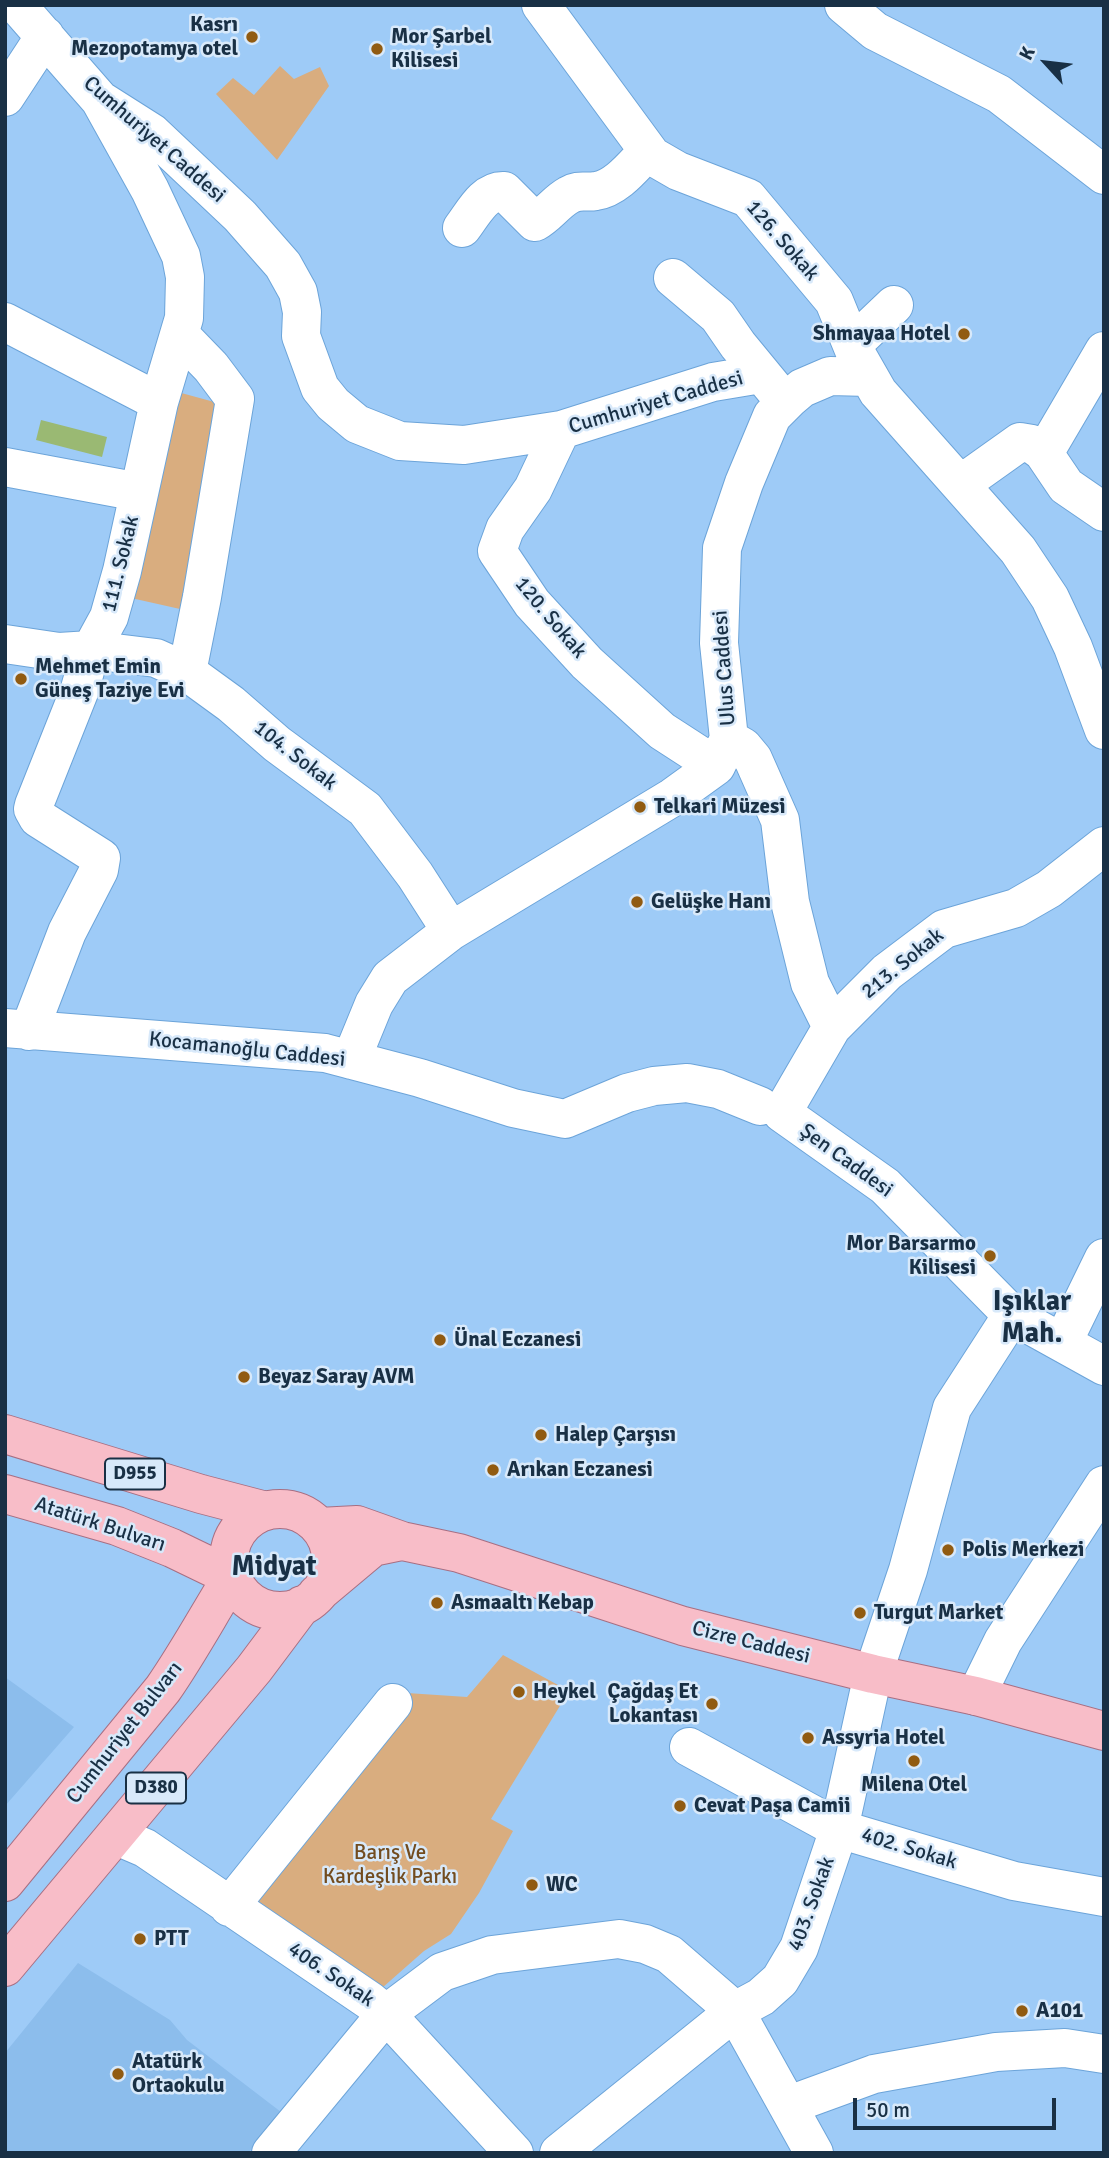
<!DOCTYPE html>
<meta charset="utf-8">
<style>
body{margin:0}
#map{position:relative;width:1109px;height:2158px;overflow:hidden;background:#9ecbf7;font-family:Signika,sans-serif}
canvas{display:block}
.frame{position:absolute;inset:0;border:7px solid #193045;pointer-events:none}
.north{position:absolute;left:1011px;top:28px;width:70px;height:70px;-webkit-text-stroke:5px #d8e9fa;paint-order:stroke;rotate:297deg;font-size:19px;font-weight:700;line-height:28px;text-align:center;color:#193045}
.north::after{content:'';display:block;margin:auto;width:24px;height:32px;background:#193045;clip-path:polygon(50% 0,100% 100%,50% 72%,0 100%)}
.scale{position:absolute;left:853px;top:2098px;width:203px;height:32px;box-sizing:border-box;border:4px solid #193045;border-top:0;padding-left:9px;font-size:21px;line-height:24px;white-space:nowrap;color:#193045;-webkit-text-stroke:5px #d8e9fa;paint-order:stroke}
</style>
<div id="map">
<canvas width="1109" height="2158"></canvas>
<div class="frame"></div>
<div class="north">K</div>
<div class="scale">50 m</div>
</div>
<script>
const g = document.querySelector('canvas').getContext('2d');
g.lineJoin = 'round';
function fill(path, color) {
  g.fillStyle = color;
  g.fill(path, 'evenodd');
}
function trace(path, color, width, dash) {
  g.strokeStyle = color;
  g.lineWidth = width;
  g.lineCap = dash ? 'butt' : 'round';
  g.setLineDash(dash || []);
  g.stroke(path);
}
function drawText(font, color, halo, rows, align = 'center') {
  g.font = font + ' Signika,sans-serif';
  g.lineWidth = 5;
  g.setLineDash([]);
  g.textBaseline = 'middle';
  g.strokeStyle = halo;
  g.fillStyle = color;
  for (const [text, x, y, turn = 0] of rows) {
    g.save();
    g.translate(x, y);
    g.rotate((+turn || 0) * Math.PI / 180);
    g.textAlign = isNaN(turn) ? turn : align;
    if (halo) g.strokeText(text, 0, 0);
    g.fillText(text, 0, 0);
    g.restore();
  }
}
const built = new Path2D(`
 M 5,1677 L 74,1727 L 5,1806 Z
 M 78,1963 L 170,2020 L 187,2040 L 281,2112 L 248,2153 L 5,2153 L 5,2053 Z`);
const green = new Path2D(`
 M 280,66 L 294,79 L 320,67 L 329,86 L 277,160 L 216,94 L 233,78 L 254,95 Z
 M 174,391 L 229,406 L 189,611 L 131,598 Z
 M 503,1655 L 569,1691 L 491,1819 L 513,1831 L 479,1893 L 451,1934 L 424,1951 L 382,1988 L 252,1902 L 407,1693 L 467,1697 Z`);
const water = new Path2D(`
 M 41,420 L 107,437 L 102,457 L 36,440 Z`);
const minor = new Path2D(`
 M 17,5 L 100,100 L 152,133 L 240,216 L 283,265 L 298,292 L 302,312 L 301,336 L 320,388 L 333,404 L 357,424 L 400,441 L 464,445 L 561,430 L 713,382 L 761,374
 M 541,5 L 652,156 L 678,171 L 748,198 L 834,301 L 854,350 L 878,392 L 1018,550 L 1050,598 L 1073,647 L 1104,730
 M 844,5 L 875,31 L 999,94 L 1104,175
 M 5,97 L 45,36
 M 462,228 C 473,214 484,190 504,191 L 535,222 C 548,215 556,202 569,195 C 579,189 585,193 596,191 C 617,188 634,165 648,151
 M 673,278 L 718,316 L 738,345 L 775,390
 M 5,322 L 159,402
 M 181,336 L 211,367 L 235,399 L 202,597 L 187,672
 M 852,345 L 894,305
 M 561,430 L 533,489 L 505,529 L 497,551 L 532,603 L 587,663 L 662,731 L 716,766
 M 1043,452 L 1066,486 L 1104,512
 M 5,467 L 139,492
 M 961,484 L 1020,442 L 1032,444 L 1043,452 L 1046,450 L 1104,351
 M 5,644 L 59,652 L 91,650 L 156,658 L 187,672 L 231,704 L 277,744 L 365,809 L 415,875 L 451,931
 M 729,739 L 743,747 L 753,759 L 780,820 L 790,902 L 810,983 L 832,1027
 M 1104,846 L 1049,889 L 1016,908 L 944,929 L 887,972 L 832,1027 L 782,1113 L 885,1186 L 1012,1315 L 1104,1366
 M 5,1028 L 325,1053 L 420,1078 L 513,1108 L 565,1119 L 627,1093 L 654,1086 L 687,1083 L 718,1089 L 760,1106
 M 29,1031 L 67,932 L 99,870 L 101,858 L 38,818 L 33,809 L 34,805 L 79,692 L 91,650 L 109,617 L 122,571 L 159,402 L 184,318 L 185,277 L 181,256 L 150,190 L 100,100
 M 351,1060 L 374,1004 L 390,978 L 451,931 L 673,797 L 716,766 L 729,739 L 719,643 L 722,548 L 744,483 L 772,416 L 789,399 L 802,388 L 830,376 L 869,377
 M 1063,1342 L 1104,1258
 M 976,1696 L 1003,1641 L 1104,1485
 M 689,1747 L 839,1829 L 1014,1881 L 1104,1897
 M 117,1836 L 145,1848 L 370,2001 L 386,2014 L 514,2153
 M 229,1907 L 393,1703
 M 789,2105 L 874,2074 L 996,2052 L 1065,2048 L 1104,2054
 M 271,2153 L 386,2014 L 442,1972 L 492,1955 L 619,1939 L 645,1944 L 669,1954 L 735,2011 L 814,2153
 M 559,2153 L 735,2011 L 761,1997 L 780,1980 L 799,1948 L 839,1829 L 873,1674 L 908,1570 L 952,1408 L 1012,1315`);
const major = new Path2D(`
 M 5,1434 L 201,1494 L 266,1511
 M 5,1494 L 117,1526 L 172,1548 L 232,1577 C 209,1614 188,1653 163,1689 L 5,1882
 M229 1560a51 51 0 1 1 102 0a51 51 0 1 1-102 0Z
 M 402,1541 L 459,1553 L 683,1626 L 873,1674 L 976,1696 L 1104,1731
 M 317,1594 L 373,1547 L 402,1541 L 357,1525 L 319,1527
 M 5,1967 L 254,1669 L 302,1605`);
const markers = [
 [252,37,7,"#915b11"],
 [377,49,7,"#915b11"],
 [964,334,7,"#915b11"],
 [21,679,7,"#915b11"],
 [640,807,7,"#915b11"],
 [637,902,7,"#915b11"],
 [990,1256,7,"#915b11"],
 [440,1340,7,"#915b11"],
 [244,1377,7,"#915b11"],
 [541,1435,7,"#915b11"],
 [493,1470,7,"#915b11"],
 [948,1550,7,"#915b11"],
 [437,1603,7,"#915b11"],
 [860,1613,7,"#915b11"],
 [519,1692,7,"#915b11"],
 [712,1704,7,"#915b11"],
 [808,1738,7,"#915b11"],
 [914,1761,7,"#915b11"],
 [680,1806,7,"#915b11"],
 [532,1885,7,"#915b11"],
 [140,1939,7,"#915b11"],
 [1022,2011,7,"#915b11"],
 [118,2074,7,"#915b11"]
];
const shields = [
 [135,1474,60],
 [156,1788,60]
];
const shieldNames = [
 ["D955",135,1474],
 ["D380",156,1788]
];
const poiNames = [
 ["Kasrı",238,25,"right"],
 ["Mezopotamya otel",238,49,"right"],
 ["Mor Şarbel",391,37],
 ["Kilisesi",391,61],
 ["Shmayaa Hotel",950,334,"right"],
 ["Mehmet Emin",35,667],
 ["Güneş Taziye Evi",35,691],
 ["Telkari Müzesi",654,807],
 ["Gelüşke Hanı",651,902],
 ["Mor Barsarmo",976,1244,"right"],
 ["Kilisesi",976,1268,"right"],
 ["Ünal Eczanesi",454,1340],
 ["Beyaz Saray AVM",258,1377],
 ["Halep Çarşısı",555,1435],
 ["Arıkan Eczanesi",507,1470],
 ["Polis Merkezi",962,1550],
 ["Asmaaltı Kebap",451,1603],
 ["Turgut Market",874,1613],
 ["Heykel",533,1692],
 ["Çağdaş Et",698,1692,"right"],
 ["Lokantası",698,1716,"right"],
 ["Assyria Hotel",822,1738],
 ["Milena Otel",914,1785,"center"],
 ["Cevat Paşa Camii",694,1806],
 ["WC",546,1885],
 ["PTT",154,1939],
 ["A101",1036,2011],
 ["Atatürk",132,2062],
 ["Ortaokulu",132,2086]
];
const streetNames = [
 ["Cumhuriyet Caddesi",154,140,41],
 ["126. Sokak",782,241,49],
 ["Cumhuriyet Caddesi",656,403,-16],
 ["111. Sokak",121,564,-76],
 ["120. Sokak",550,618,50],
 ["Ulus Caddesi",725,668,-94],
 ["104. Sokak",295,756,38],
 ["213. Sokak",903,964,-39],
 ["Kocamanoğlu Caddesi",247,1050,6],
 ["Şen Caddesi",846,1161,36],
 ["Atatürk Bulvarı",100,1525,18],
 ["Cizre Caddesi",751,1643,14],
 ["Cumhuriyet Bulvarı",125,1733,-52],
 ["402. Sokak",909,1849,17],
 ["403. Sokak",812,1904,-70],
 ["406. Sokak",331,1975,34]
];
const parkNames = [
 ["Barış Ve",390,1853],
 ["Kardeşlik Parkı",390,1877]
];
const districtNames = [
 ["Işıklar",1032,1303],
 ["Mah.",1032,1335],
 ["Midyat",274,1568]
];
fill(built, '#8cbdec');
fill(green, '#d9ad7f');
fill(water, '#9ab973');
trace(minor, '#6ca4d9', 40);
trace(major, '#a76f83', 40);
trace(minor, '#fff', 38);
trace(major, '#f8bdc8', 38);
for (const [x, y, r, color] of markers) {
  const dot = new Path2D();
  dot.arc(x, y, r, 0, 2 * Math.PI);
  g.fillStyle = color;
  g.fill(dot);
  trace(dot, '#d8e9fa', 2.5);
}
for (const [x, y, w] of shields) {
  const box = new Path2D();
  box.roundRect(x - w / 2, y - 15.5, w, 31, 5);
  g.fillStyle = '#d8e9fa';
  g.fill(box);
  trace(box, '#193045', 2);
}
drawText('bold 19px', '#193045', null, shieldNames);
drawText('bold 21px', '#193045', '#d8e9fa', poiNames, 'left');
drawText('21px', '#193045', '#d8e9fa', streetNames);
drawText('21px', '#724c1f', '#d8e9fa', parkNames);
drawText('bold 28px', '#193045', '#d8e9fa', districtNames);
</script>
